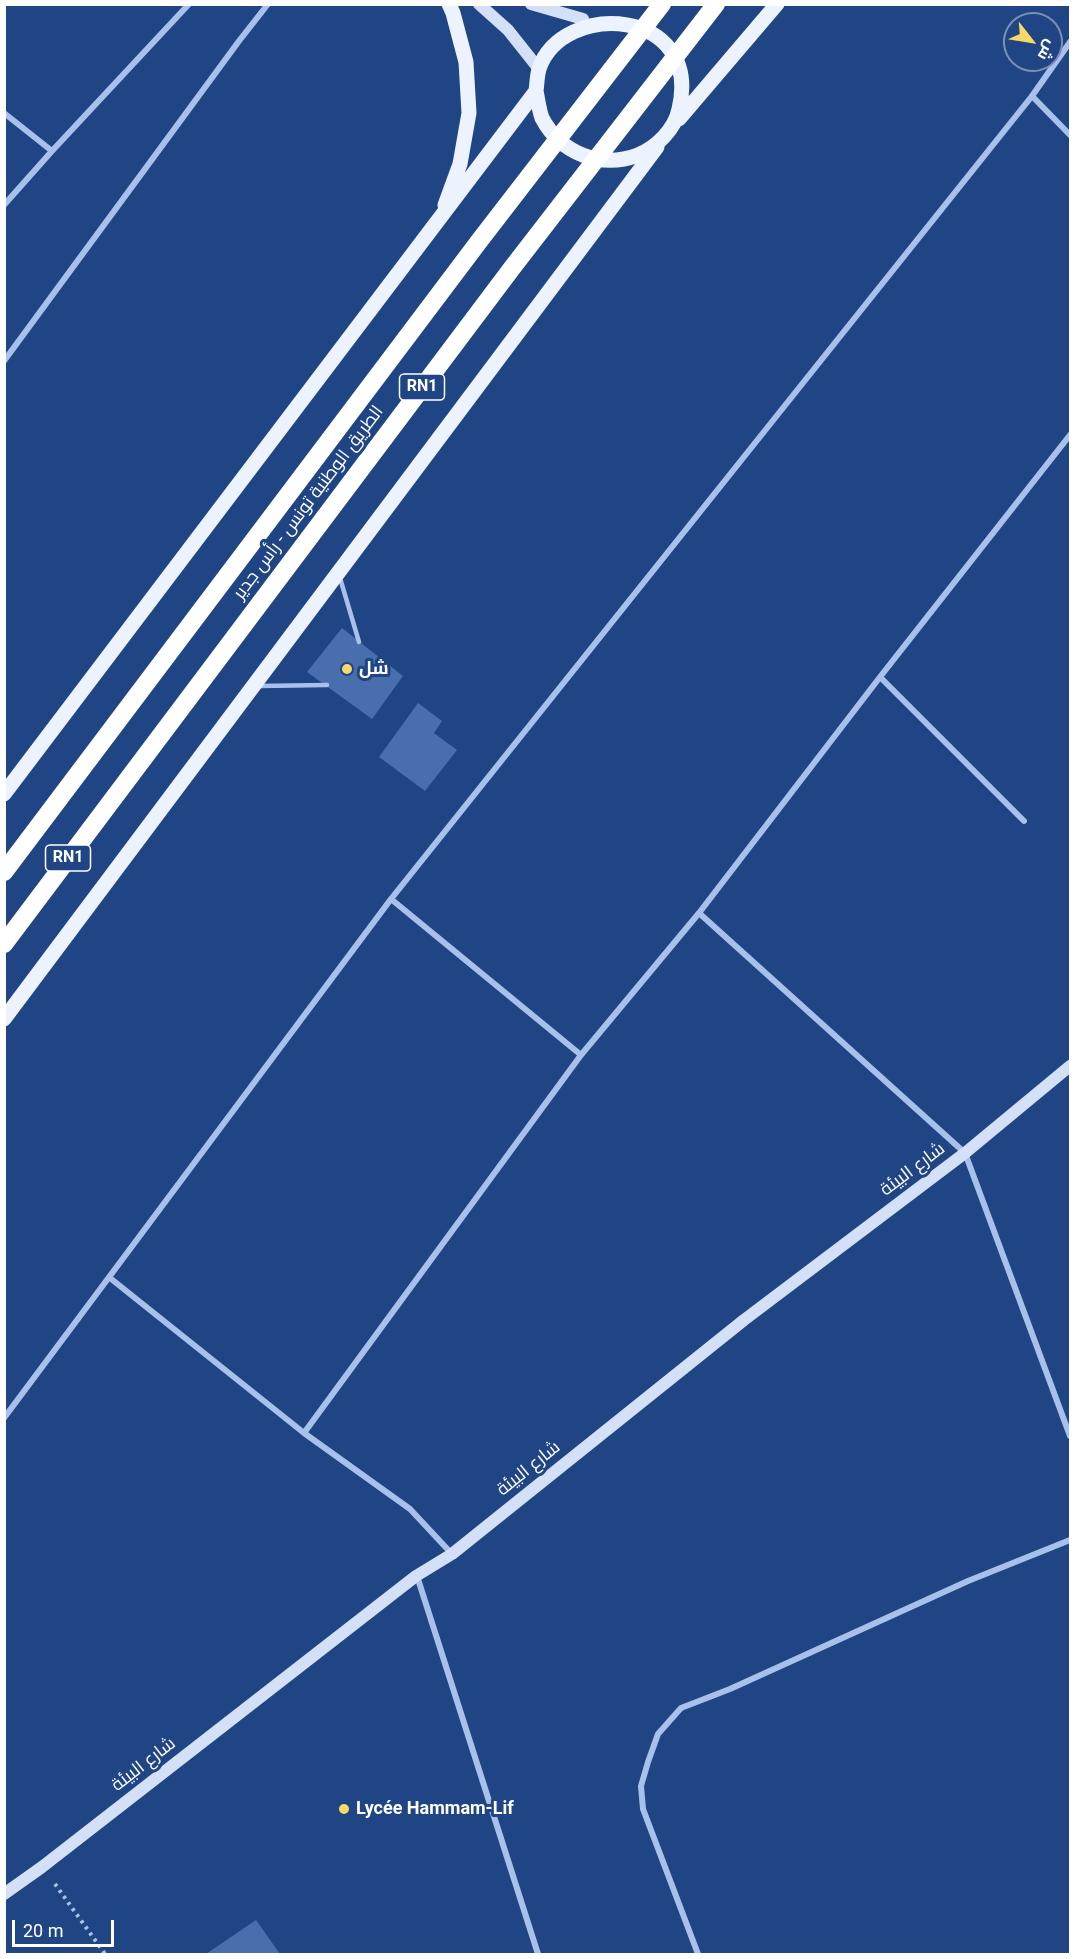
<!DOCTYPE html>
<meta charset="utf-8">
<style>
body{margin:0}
#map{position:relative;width:1075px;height:1959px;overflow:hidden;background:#204585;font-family:Roboto,Cairo,sans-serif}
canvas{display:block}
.frame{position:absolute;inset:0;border:6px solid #fff;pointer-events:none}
.north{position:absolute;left:1003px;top:12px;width:60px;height:60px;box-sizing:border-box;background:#204585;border:2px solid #798fb6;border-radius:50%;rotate:121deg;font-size:16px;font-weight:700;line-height:24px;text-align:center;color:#fff}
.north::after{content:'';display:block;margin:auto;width:21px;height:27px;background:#f7d868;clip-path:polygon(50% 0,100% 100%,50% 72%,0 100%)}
.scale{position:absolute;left:12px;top:1920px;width:102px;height:27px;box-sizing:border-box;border:3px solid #fff;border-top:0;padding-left:8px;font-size:18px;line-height:21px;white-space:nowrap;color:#fff;-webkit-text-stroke:4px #204585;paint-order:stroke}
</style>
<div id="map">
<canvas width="1075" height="1959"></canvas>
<div class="frame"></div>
<div class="north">ش</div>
<div class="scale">20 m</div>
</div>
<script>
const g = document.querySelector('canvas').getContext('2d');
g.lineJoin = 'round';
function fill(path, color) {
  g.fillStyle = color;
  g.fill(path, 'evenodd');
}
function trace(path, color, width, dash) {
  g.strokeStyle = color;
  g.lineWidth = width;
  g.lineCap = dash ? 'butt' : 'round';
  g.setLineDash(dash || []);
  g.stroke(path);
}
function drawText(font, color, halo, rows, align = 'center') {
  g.font = font + ' Roboto,Cairo,sans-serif';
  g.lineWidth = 6;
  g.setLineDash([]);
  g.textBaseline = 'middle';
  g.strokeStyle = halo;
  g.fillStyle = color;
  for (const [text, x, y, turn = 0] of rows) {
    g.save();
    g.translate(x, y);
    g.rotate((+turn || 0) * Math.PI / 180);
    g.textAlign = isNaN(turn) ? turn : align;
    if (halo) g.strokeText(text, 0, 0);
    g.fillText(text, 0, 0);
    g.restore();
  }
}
const building = new Path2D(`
 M 342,628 L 403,676 L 372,719 L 307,672 Z
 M 418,703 L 442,721 L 434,733 L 457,750 L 425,791 L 379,757 Z
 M 256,1920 L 280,1954 L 206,1954 Z`);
const path = new Path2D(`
 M 55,1884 L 105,1954`);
const lane = new Path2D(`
 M 340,578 L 359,642
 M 259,686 L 327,685`);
const street = new Path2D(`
 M 1032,96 L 1070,135
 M 4,113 L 52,151
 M 4,205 L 52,151 L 189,4
 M 4,361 L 239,41 L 268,4
 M 880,677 L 1024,821
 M 391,899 L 581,1055
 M 699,913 L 965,1153 L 1070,1436
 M 110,1278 L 304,1433 L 410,1509 L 452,1554
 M 4,1418 L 391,899 L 1032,96 L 1070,42
 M 304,1433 L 581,1055 L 699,913 L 880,677 L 1070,435
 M 417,1576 L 538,1954
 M 698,1954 L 643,1809 L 641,1786 L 648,1762 L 658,1734 L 681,1708 L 730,1689 L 968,1581 L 1070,1540`);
const secondary = new Path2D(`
 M 479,4 L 508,30 L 539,69
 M 531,4 L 583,19
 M 4,1894 L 42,1867 L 416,1576 L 452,1554 L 744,1320 L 965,1153 L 1070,1066`);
const primary = new Path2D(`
 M 679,119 L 777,4
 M 445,205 L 460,164 L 469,113 L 466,62 L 453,13 L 449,4
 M 4,794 L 536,91 C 537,84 537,76 539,69 C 562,0 703,7 679,109 C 675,129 657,147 638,155 C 601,169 561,154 542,118 C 539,110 538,100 536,91
 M 4,1019 L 657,147`);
const highway = new Path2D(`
 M 4,872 L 480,240 L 662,4
 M 4,944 L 512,268 L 716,4`);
const markers = [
 [347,669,6,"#f7d868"],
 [344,1809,6,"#f7d868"]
];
const shields = [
 [422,387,45],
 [68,858,45]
];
const shieldNames = [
 ["RN1",422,387],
 ["RN1",68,858]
];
const streetNames = [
 ["الطريق الوطنية تونس - رأس جدير",309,503,-53],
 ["شارع البيئة",913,1170,-37],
 ["شارع البيئة",529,1469,-39],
 ["شارع البيئة",144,1765,-38]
];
const poiNames = [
 ["شل",359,669],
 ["Lycée Hammam-Lif",356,1809]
];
fill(building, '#486eae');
trace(path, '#a8c1ea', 4, [3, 4.5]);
trace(lane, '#a8c1ea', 4.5);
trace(street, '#a8c1ea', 6);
trace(secondary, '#d3e0f7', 12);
trace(primary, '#ecf2fe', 15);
trace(highway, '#fff', 18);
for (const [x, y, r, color] of markers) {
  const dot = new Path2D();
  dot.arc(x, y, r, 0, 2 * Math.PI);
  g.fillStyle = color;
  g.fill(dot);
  trace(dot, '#204585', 2);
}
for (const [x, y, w] of shields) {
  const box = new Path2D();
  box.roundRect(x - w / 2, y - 13, w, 26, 4.5);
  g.fillStyle = '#204585';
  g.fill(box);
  trace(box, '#fff', 1.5);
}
drawText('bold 16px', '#fff', null, shieldNames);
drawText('18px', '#fff', '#204585', streetNames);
drawText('bold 18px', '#fff', '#204585', poiNames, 'left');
</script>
